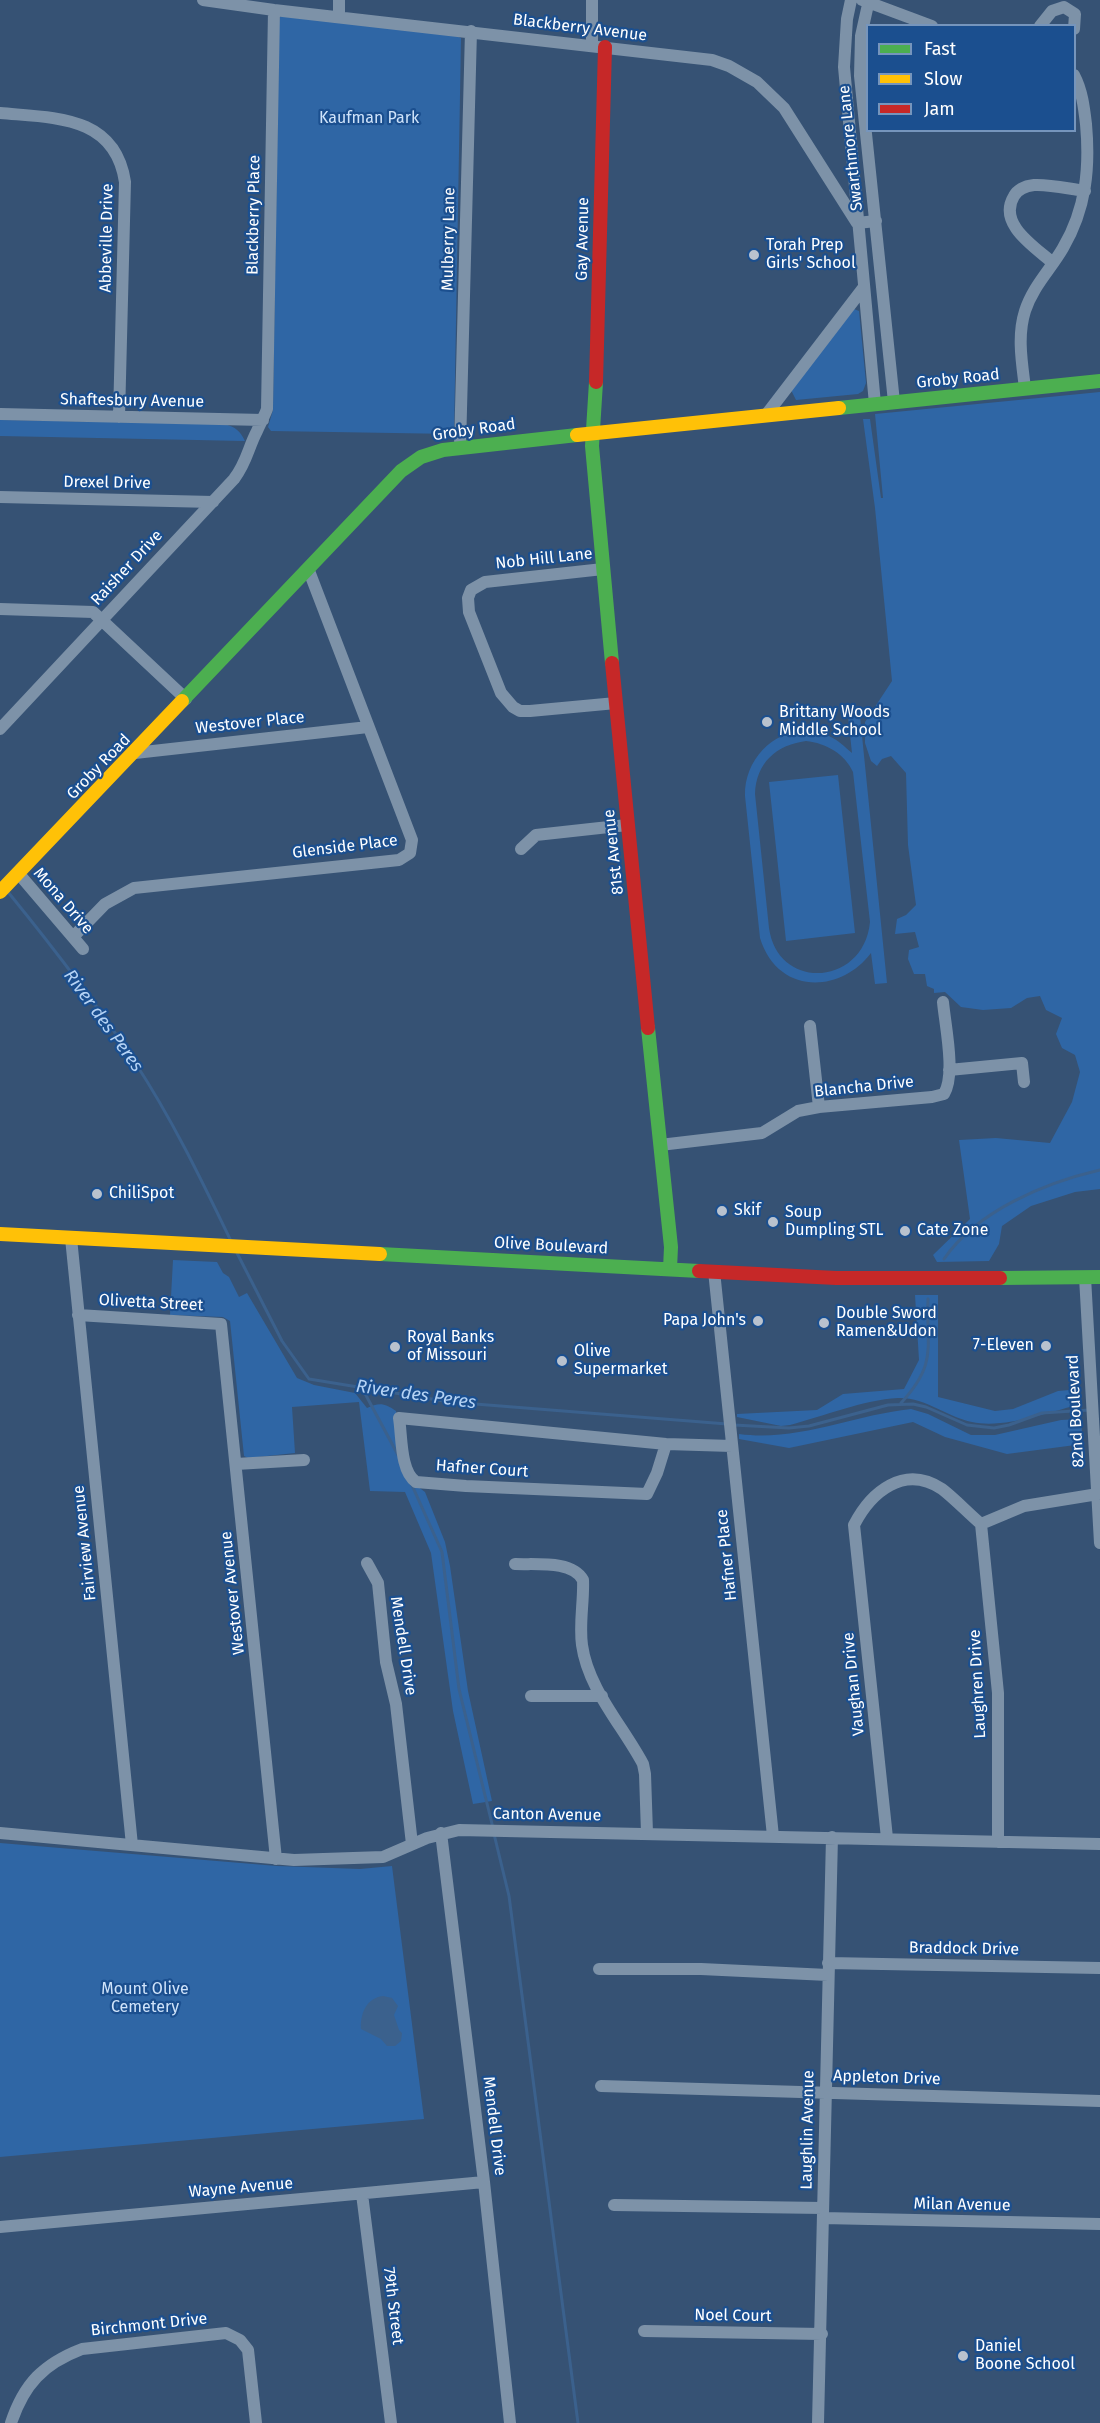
<!DOCTYPE html>
<style>
body{margin:0}
#map{position:relative;width:1100px;height:2423px;overflow:hidden;background:#365274;font-family:"Fira Sans",sans-serif}
canvas{display:block}
.legend{position:absolute;left:866px;top:24px;width:210px;height:108px;box-sizing:border-box;background:#1b4f8f;border:2px solid #7695bc;margin:0;padding:8px 10px;list-style:none;font-size:18px;color:#fff}
.legend li{display:flex;align-items:center;gap:12px;height:30px}
.legend b{width:30px;border:2px solid #7695bc}
</style>
<div id="map">
<canvas width="1100" height="2423"></canvas>
<ul class="legend">
<li><b style="height:8px;background:#4caf50"></b>Fast</li>
<li><b style="height:8px;background:#ffc107"></b>Slow</li>
<li><b style="height:8px;background:#c62828"></b>Jam</li>
</ul>
</div>
<script>
const g = document.querySelector('canvas').getContext('2d');
g.lineJoin = 'round';
function fill(path, color) {
  g.fillStyle = color;
  g.fill(path, 'evenodd');
}
function trace(path, color, width, dash) {
  g.strokeStyle = color;
  g.lineWidth = width;
  g.lineCap = dash ? 'butt' : 'round';
  g.setLineDash(dash || []);
  g.stroke(path);
}
function drawText(font, color, halo, rows, align = 'center') {
  g.font = font + ' "Fira Sans",sans-serif';
  g.lineWidth = 4.5;
  g.setLineDash([]);
  g.textBaseline = 'middle';
  g.strokeStyle = halo;
  g.fillStyle = color;
  for (const [text, x, y, turn = 0] of rows) {
    g.save();
    g.translate(x, y);
    g.rotate((+turn || 0) * Math.PI / 180);
    g.textAlign = isNaN(turn) ? turn : align;
    if (halo) g.strokeText(text, 0, 0);
    g.fillText(text, 0, 0);
    g.restore();
  }
}
const green = new Path2D(`
 M 285,16 L 456,36 L 461,38 L 454,434 L 271,431 L 268,427 L 273,410 L 279,22 L 280,17 Z
 M 854,309 L 859,311 L 866,383 L 863,391 L 858,394 L 796,400 L 791,390 Z
 M 1100,392 L 1100,1189 L 1075,1192 L 1031,1206 L 1002,1226 L 999,1244 L 989,1261 L 937,1262 L 933,1255 L 970,1219 L 959,1140 L 996,1138 L 1050,1143 L 1072,1102 L 1080,1072 L 1075,1055 L 1062,1048 L 1056,1034 L 1062,1018 L 1046,1010 L 1040,996 L 1027,998 L 1011,1008 L 983,1010 L 961,1007 L 945,992 L 934,993 L 934,989 L 927,986 L 925,974 L 914,974 L 908,959 L 909,950 L 919,947 L 915,932 L 895,934 L 897,919 L 906,915 L 916,905 L 908,845 L 906,773 L 891,756 L 882,759 L 877,766 L 871,761 L 865,743 L 865,722 L 892,681 L 875,508 L 863,419 L 870,419 L 881,498 L 883,498 L 875,414 Z
 M 0,420 L 224,424 C 236,427 240,431 245,441 L 0,436 Z
 M 859,706 L 887,983 L 875,984 L 871,953 C 839,995 777,994 760,938 L 745,796 C 744,752 787,718 829,736 C 838,740 845,747 852,753 L 847,707 ZM 806,741 C 826,743 845,754 853,772 L 870,922 C 864,986 778,992 769,928 L 755,794 C 756,763 776,745 806,741 Z
 M 838,775 L 855,933 L 786,941 L 769,782 Z
 M 173,1260 L 217,1262 L 223,1273 L 229,1277 L 239,1297 L 247,1293 L 297,1378 L 314,1385 L 355,1393 L 367,1408 C 379,1402 385,1403 396,1411 L 397,1445 L 413,1483 L 425,1492 L 445,1542 L 450,1566 L 468,1691 L 492,1801 L 473,1804 L 453,1711 L 431,1553 L 405,1492 L 370,1491 L 359,1402 L 292,1407 L 295,1453 L 248,1458 L 244,1456 L 230,1321 L 223,1317 L 170,1315 Z
 M 915,1295 L 938,1295 L 938,1397 L 995,1411 L 1013,1409 L 1058,1391 L 1080,1389 L 1081,1404 C 1049,1412 1004,1429 972,1422 C 947,1417 925,1397 898,1398 C 863,1400 824,1416 790,1425 L 781,1426 L 737,1417 L 737,1414 L 817,1410 L 843,1394 L 904,1389 L 919,1360 Z
 M 911,1409 L 928,1414 L 971,1435 L 995,1435 L 1061,1420 L 1081,1419 L 1083,1444 L 1007,1454 L 945,1437 L 913,1422 L 789,1448 L 739,1439 L 739,1434 C 798,1442 853,1415 911,1409 Z
 M 0,1843 L 277,1866 L 360,1869 L 392,1866 L 424,2119 L 0,2157 Z`);
const water = new Path2D(`
 M 383,1996 L 392,1998 L 398,2006 L 394,2015 L 399,2030 L 402,2033 L 401,2041 L 395,2046 L 387,2046 L 381,2039 L 361,2029 C 360,2013 367,1998 383,1996 Z`);
const stream = new Path2D(`
 M 8,892 C 52,946 96,1003 134,1061 C 171,1117 201,1179 230,1239
 M 237,1253 L 282,1341 L 309,1379 L 450,1402 L 727,1424
 M 944,1259 C 977,1211 1044,1183 1100,1170
 M 362,1388 L 398,1455
 M 901,1403 C 938,1363 926,1348 928,1299
 M 734,1425 L 789,1428 L 809,1426 L 888,1405 L 913,1404 L 926,1407 L 967,1425 L 994,1428 L 1009,1425 L 1042,1413 L 1089,1410
 M 411,1483 L 442,1552 L 459,1689 L 493,1828
 M 494,1834 L 509,1896 L 578,2423`);
const street = new Path2D(`
 M 203,0 L 274,10 L 712,60 L 729,66 L 757,82 L 784,108 L 857,223 L 876,221
 M 851,0 L 847,19 L 844,67 L 875,404
 M 862,0 L 932,26
 M 869,0 L 861,36 L 860,76 L 894,402
 M 339,16 L 339,0
 M 1040,26 L 1052,11 L 1064,7 L 1075,14 L 1074,29
 M 592,46 L 592,0
 M 0,113 C 54,118 115,115 125,182 L 119,417
 M 1053,263 C 1035,247 997,224 1014,196 C 1018,189 1025,186 1034,185 C 1050,184 1069,189 1085,191
 M 1025,388 C 1022,363 1017,336 1025,311 C 1033,286 1051,269 1063,248 C 1086,209 1090,168 1086,124 C 1084,107 1082,90 1074,75
 M 0,414 L 263,420
 M 766,415 L 864,287
 M 460,447 L 471,31
 M 0,497 L 213,502
 M 603,569 L 485,582 L 471,590 L 468,598 L 469,612 L 501,693 L 513,707 L 520,711 L 530,711 L 616,703
 M 0,609 L 93,612 L 186,699
 M 0,729 L 234,479 C 247,462 248,448 257,431 C 260,424 264,417 267,409 L 274,10
 M 135,753 L 368,727
 M 521,849 L 536,835 L 627,825
 M 19,874 L 83,949
 M 73,937 L 105,904 L 134,888 L 399,860 L 410,853 L 412,840 L 309,571
 M 810,1026 L 819,1107
 M 949,1070 L 1022,1063 L 1024,1082
 M 660,1145 L 762,1133 L 798,1111 L 819,1107 L 932,1097 L 944,1094 C 956,1074 945,1025 943,1002
 M 71,1238 L 132,1845
 M 714,1271 L 773,1836
 M 1085,1277 L 1100,1543
 M 78,1315 L 221,1324 L 276,1859
 M 666,1444 L 657,1473 L 647,1494 L 466,1486 L 416,1482 C 400,1471 402,1436 399,1418 L 666,1444 L 732,1446
 M 236,1464 L 304,1460
 M 981,1524 L 998,1693 L 998,1842
 M 367,1563 L 378,1583 L 386,1662 L 396,1704 L 412,1844
 M 515,1564 C 535,1565 572,1560 583,1580 C 584,1601 579,1623 582,1645 C 588,1689 623,1726 643,1764 L 645,1774 L 647,1833
 M 531,1696 L 602,1696
 M 0,1833 L 294,1860 L 383,1857 L 427,1838 L 459,1830 L 1100,1844
 M 441,1833 L 484,2182 L 510,2423
 M 887,1838 L 854,1525 C 871,1492 904,1464 942,1489 C 955,1499 968,1513 981,1524 L 1024,1506 L 1098,1494
 M 828,1963 L 1100,1968
 M 599,1969 L 701,1969 L 828,1975
 M 601,2086 L 1100,2101
 M 362,2194 L 391,2423
 M 614,2205 L 823,2208
 M 823,2218 L 1100,2224
 M 0,2227 L 484,2182
 M 644,2331 L 822,2334
 M 11,2423 C 24,2384 43,2364 82,2349 L 226,2333 L 240,2340 L 248,2350 L 256,2423
 M 818,2423 L 832,1837`);
const fast = new Path2D(`
 M 596,382 L 592,446 L 612,663
 M 839,408 L 1100,381
 M 182,701 L 401,471 L 421,457 L 443,450 L 577,435
 M 648,1028 L 671,1247 L 670,1269
 M 380,1254 L 699,1271
 M 1000,1278 L 1100,1277`);
const slow = new Path2D(`
 M 577,435 L 839,408
 M 0,892 L 182,701
 M 0,1234 L 380,1254`);
const jam = new Path2D(`
 M 596,382 L 605,47
 M 612,663 L 648,1028
 M 699,1271 L 836,1278 L 1000,1278`);
const markers = [
 [754,255,6,"#b9c2ce"],
 [767,722,6,"#b9c2ce"],
 [97,1194,6,"#b9c2ce"],
 [722,1211,6,"#b9c2ce"],
 [773,1222,6,"#b9c2ce"],
 [905,1231,6,"#b9c2ce"],
 [758,1321,6,"#b9c2ce"],
 [824,1323,6,"#b9c2ce"],
 [1046,1346,6,"#b9c2ce"],
 [395,1347,6,"#b9c2ce"],
 [562,1361,6,"#b9c2ce"],
 [963,2356,6,"#b9c2ce"]
];
const streetNames = [
 ["Blackberry Avenue",580,28,7],
 ["Swarthmore Lane",851,148,-96],
 ["Blackberry Place",254,215,-89],
 ["Abbeville Drive",107,238,-89],
 ["Mulberry Lane",449,239,-89],
 ["Gay Avenue",583,239,-89],
 ["Groby Road",958,379,-6],
 ["Shaftesbury Avenue",132,401,1],
 ["Groby Road",474,430,-8],
 ["Drexel Drive",107,483,1],
 ["Nob Hill Lane",544,559,-6],
 ["Raisher Drive",127,568,-47],
 ["Westover Place",250,723,-6],
 ["Groby Road",99,767,-46],
 ["Glenside Place",345,847,-7],
 ["81st Avenue",614,852,-96],
 ["Mona Drive",63,901,49],
 ["Blancha Drive",864,1087,-6],
 ["Olive Boulevard",551,1246,3],
 ["Olivetta Street",151,1303,3],
 ["82nd Boulevard",1076,1411,-93],
 ["Hafner Court",482,1469,4],
 ["Fairview Avenue",85,1543,-96],
 ["Hafner Place",727,1555,-96],
 ["Westover Avenue",233,1593,-96],
 ["Mendell Drive",403,1646,81],
 ["Vaughan Drive",854,1684,-96],
 ["Laughren Drive",978,1684,-93],
 ["Canton Avenue",547,1815,1],
 ["Braddock Drive",964,1949,1],
 ["Appleton Drive",887,2078,2],
 ["Mendell Drive",494,2126,83],
 ["Laughlin Avenue",808,2130,-89],
 ["Wayne Avenue",241,2188,-5],
 ["Milan Avenue",962,2205,1],
 ["79th Street",393,2306,83],
 ["Noel Court",733,2316,1],
 ["Birchmont Drive",149,2325,-6]
];
const parkNames = [
 ["Kaufman Park",369,119],
 ["Mount Olive",145,1990],
 ["Cemetery",145,2008]
];
const poiNames = [
 ["Torah Prep",766,246],
 ["Girls' School",766,264],
 ["Brittany Woods",779,713],
 ["Middle School",779,731],
 ["ChiliSpot",109,1194],
 ["Skif",734,1211],
 ["Soup",785,1213],
 ["Dumpling STL",785,1231],
 ["Cate Zone",917,1231],
 ["Double Sword",836,1314],
 ["Ramen&Udon",836,1332],
 ["Papa John's",746,1321,"right"],
 ["Royal Banks",407,1338],
 ["of Missouri",407,1356],
 ["7-Eleven",1034,1346,"right"],
 ["Olive",574,1352],
 ["Supermarket",574,1370],
 ["Daniel",975,2347],
 ["Boone School",975,2365]
];
const waterNames = [
 ["River des Peres",103,1021,54],
 ["River des Peres",416,1395,8]
];
fill(green, '#2f66a5');
fill(water, '#3b618d');
trace(stream, '#3b618d', 3);
trace(street, '#7d92a8', 12);
trace(fast, '#4caf50', 14);
trace(slow, '#ffc107', 14);
trace(jam, '#c62828', 14);
for (const [x, y, r, color] of markers) {
  const dot = new Path2D();
  dot.arc(x, y, r, 0, 2 * Math.PI);
  g.fillStyle = color;
  g.fill(dot);
  trace(dot, '#1b4f8f', 2);
}
drawText('16px', '#fff', '#1b4f8f', streetNames);
drawText('16px', '#cfe3fa', '#1b4f8f', parkNames);
drawText('16px', '#fff', '#1b4f8f', poiNames, 'left');
drawText('italic 18px', '#b5d3f5', '#1b4f8f', waterNames);
</script>
